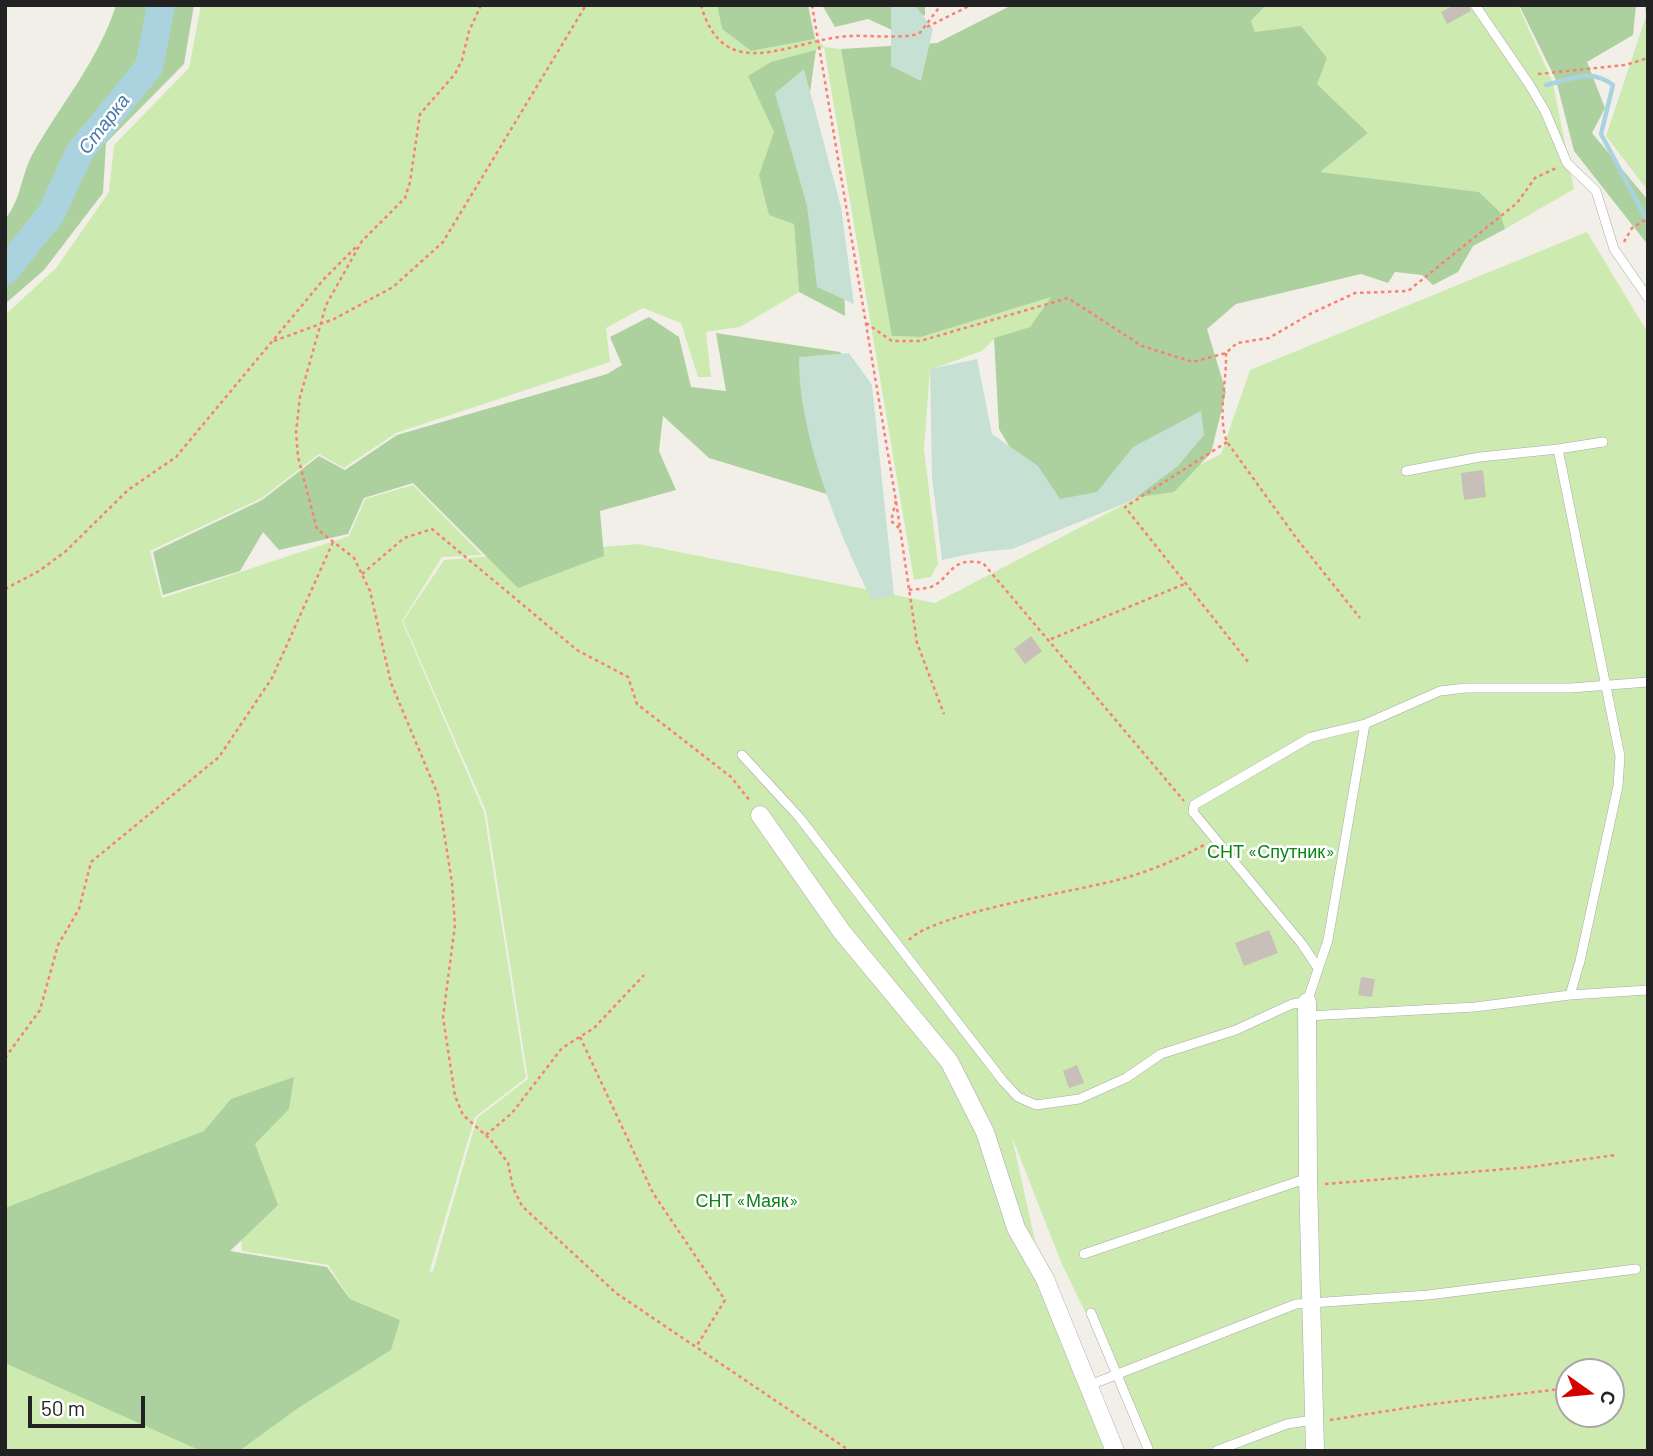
<!DOCTYPE html>
<meta charset="utf-8">
<style>
body{margin:0}
#map{position:relative;width:1653px;height:1456px;overflow:hidden;background:#f2efe9;font-family:Barlow,sans-serif}
canvas{display:block}
.frame{position:absolute;inset:0;border:7px solid #222;pointer-events:none}
.north{position:absolute;left:1555px;top:1358px;width:70px;height:70px;box-sizing:border-box;background:#fff;border:2px solid #a7a7a7;border-radius:50%;rotate:105deg;font-size:19px;font-weight:700;line-height:28px;text-align:center;color:#222}
.north::after{content:'';display:block;margin:auto;width:24px;height:32px;background:#d40000;clip-path:polygon(50% 0,100% 100%,50% 72%,0 100%)}
.scale{position:absolute;left:28px;top:1396px;width:117px;height:32px;box-sizing:border-box;border:4px solid #222;border-top:0;padding-left:9px;font-size:21px;line-height:24px;white-space:nowrap;color:#222;-webkit-text-stroke:5px #fff;paint-order:stroke}
</style>
<div id="map">
<canvas width="1653" height="1456"></canvas>
<div class="frame"></div>
<div class="north">С</div>
<div class="scale">50 m</div>
</div>
<script>
const g = document.querySelector('canvas').getContext('2d');
g.lineJoin = 'round';
function fill(path, color) {
  g.fillStyle = color;
  g.fill(path, 'evenodd');
}
function trace(path, color, width, dash) {
  g.strokeStyle = color;
  g.lineWidth = width;
  g.lineCap = dash ? 'butt' : 'round';
  g.setLineDash(dash || []);
  g.stroke(path);
}
function drawText(font, color, halo, rows, align = 'center') {
  g.font = font + ' Barlow,sans-serif';
  g.lineWidth = 5;
  g.setLineDash([]);
  g.textBaseline = 'middle';
  g.strokeStyle = halo;
  g.fillStyle = color;
  for (const [text, x, y, turn = 0] of rows) {
    g.save();
    g.translate(x, y);
    g.rotate((+turn || 0) * Math.PI / 180);
    g.textAlign = isNaN(turn) ? turn : align;
    if (halo) g.strokeText(text, 0, 0);
    g.fillText(text, 0, 0);
    g.restore();
  }
}
const grass = new Path2D(`
 M 201,5 L 717,5 L 722,29 L 751,51 L 815,39 L 825,47 L 841,49 L 893,336 L 921,337 L 1052,296 L 1030,327 L 995,338 L 982,351 L 930,370 L 924,449 L 938,564 L 931,577 L 914,580 L 824,47 L 749,77 L 775,132 L 759,175 L 794,224 L 799,292 L 740,327 L 706,332 L 711,377 L 698,377 L 681,323 L 643,308 L 606,328 L 610,362 L 396,433 L 344,468 L 319,454 L 262,498 L 150,551 L 162,598 L 349,536 L 365,499 L 413,485 L 482,555 L 442,557 L 402,621 L 484,812 L 526,1078 L 475,1117 L 429,1273 L 433,1271 L 477,1118 L 528,1079 L 486,811 L 403,621 L 444,560 L 639,544 L 935,603 L 1221,454 L 1250,370 L 1587,232 L 1648,333 L 1648,1451 L 1152,1451 L 1061,1262 L 1012,1137 L 1053,1322 L 1106,1451 L 5,1451 L 5,1319 L 190,1393 L 365,1305 L 351,1300 L 328,1265 L 242,1251 L 232,1141 L 5,1215 L 5,315 L 56,268 L 109,192 L 114,145 L 189,68 ZM 1569,1372 L 1611,1372 L 1611,1414 L 1569,1414 Z
 M 1266,5 L 1518,5 L 1553,83 L 1574,189 L 1505,229 L 1500,212 L 1479,192 L 1319,172 L 1368,133 L 1317,84 L 1255,32 L 1251,21 Z
 M 1644,5 L 1648,5 L 1648,191 L 1606,136 L 1646,16 Z`);
const forest = new Path2D(`
 M 116,5 L 194,5 L 184,64 L 106,143 L 103,193 L 44,270 L 5,304 L 5,219 C 21,200 21,176 32,155 C 60,105 99,60 116,5 Z
 M 717,5 L 808,5 L 815,39 L 751,51 L 722,29 Z
 M 822,5 L 925,5 L 925,15 L 892,30 L 868,19 L 835,27 Z
 M 1012,5 L 1266,5 L 1251,21 L 1255,32 L 1301,26 L 1327,58 L 1317,84 L 1368,133 L 1320,172 L 1479,192 L 1500,212 L 1505,229 L 1473,246 L 1458,272 L 1433,285 L 1422,275 L 1395,272 L 1388,283 L 1361,274 L 1236,304 L 1207,329 L 1226,392 L 1211,453 L 1174,492 L 1047,510 L 999,429 L 994,338 L 1030,327 L 1051,297 L 921,337 L 892,336 L 841,49 L 937,43 Z
 M 1519,5 L 1636,5 L 1633,35 L 1587,62 L 1605,108 L 1592,133 L 1647,199 L 1648,245 L 1574,151 L 1556,80 Z
 M 816,50 L 807,113 L 843,250 L 845,316 L 799,292 L 794,224 L 769,215 L 759,175 L 774,132 L 748,76 L 771,62 Z
 M 649,317 L 679,337 L 691,387 L 726,391 L 716,333 L 840,352 L 866,382 L 853,502 L 709,458 L 663,416 L 659,451 L 676,490 L 600,511 L 604,556 L 518,588 L 413,483 L 364,498 L 348,534 L 279,550 L 263,532 L 240,571 L 163,595 L 153,552 L 262,500 L 319,456 L 345,470 L 397,435 L 607,374 L 622,365 L 610,337 Z
 M 294,1077 L 289,1109 L 255,1144 L 278,1205 L 230,1251 L 327,1267 L 350,1299 L 400,1320 L 391,1350 L 298,1408 L 239,1451 L 201,1451 L 5,1363 L 5,1208 L 204,1131 L 231,1099 Z`);
const wetland = new Path2D(`
 M 891,5 L 915,5 L 933,29 L 921,81 L 891,66 Z
 M 804,69 L 841,207 L 854,304 L 817,287 L 807,206 L 775,93 Z
 M 849,353 L 872,385 L 894,595 L 872,600 C 838,533 798,432 799,357 Z
 M 977,359 L 992,434 L 1038,466 L 1060,499 L 1097,492 L 1133,447 L 1201,411 L 1204,435 L 1178,466 L 1131,501 L 1012,549 L 980,552 L 942,560 L 932,477 L 930,369 Z`);
const stream = new Path2D(`
 M 1546,85 C 1571,79 1592,68 1613,85 L 1601,134 L 1648,222`);
const river = new Path2D(`
 M 5,271 L 51,214 L 79,153 L 149,67 L 161,5`);
const building = new Path2D(`
 M 1454,5 L 1468,5 L 1471,11 L 1447,24 L 1441,12 Z
 M 1483,470 L 1486,497 L 1464,500 L 1461,473 Z
 M 1031,636 L 1042,651 L 1025,664 L 1014,649 Z
 M 1269,930 L 1278,953 L 1244,966 L 1235,943 Z
 M 1361,977 L 1375,979 L 1372,997 L 1358,995 Z
 M 1077,1065 L 1084,1083 L 1069,1088 L 1063,1071 Z`);
const path = new Path2D(`
 M 481,5 L 469,31 L 462,60 L 455,74 L 420,114 L 410,182 L 405,198 L 362,241 L 326,305 L 300,397 L 296,432 L 298,457 L 317,529 L 354,558 L 370,591 L 391,683 L 438,795 L 452,883 L 455,925 L 443,1017 L 455,1096 L 463,1115 L 490,1139 L 508,1163 L 513,1188 L 522,1206 L 616,1293 L 850,1451
 M 701,5 C 724,88 792,39 849,36 C 873,35 895,39 919,34 L 941,5
 M 812,5 L 896,501 L 917,643 L 944,714
 M 927,27 L 971,5
 M 1538,74 L 1625,65 L 1648,58
 M 1624,242 L 1632,228 L 1648,218
 M 866,323 L 892,341 L 920,341 L 1068,298 L 1142,346 L 1193,362 L 1226,353 L 1237,343 L 1269,338 L 1310,314 L 1355,293 L 1408,291 L 1517,203 L 1535,178 L 1556,168
 M 274,341 L 334,319 L 393,287 L 443,242 L 586,5
 M 1226,353 C 1227,381 1217,416 1227,442 L 1297,539 L 1360,618
 M 1227,442 L 1125,507 L 1249,663
 M 896,501 L 891,521 L 899,528
 M 362,574 L 404,538 L 432,529 L 577,650 L 628,677 L 637,704 L 731,777 L 750,801
 M 5,589 L 39,571 L 66,551 L 128,490 L 176,457 L 324,279 L 358,245
 M 909,590 C 915,589 924,589 931,587 C 952,578 949,556 983,563 L 1184,801
 M 1051,639 L 1187,583
 M 909,940 C 936,912 1080,891 1125,878 C 1153,870 1178,859 1204,845
 M 580,1037 L 653,1193 L 725,1300 L 696,1347
 M 5,1058 L 40,1010 L 58,945 L 79,909 L 91,862 L 219,757 L 272,678 L 333,542
 M 486,1135 L 512,1113 L 562,1048 L 594,1028 L 644,975
 M 1325,1184 L 1531,1167 L 1615,1155
 M 1330,1420 L 1425,1405 L 1569,1388`);
const lane = new Path2D(`
 M 1475,5 L 1529,84 L 1545,111 L 1567,163 L 1596,191 L 1614,249 L 1648,298
 M 1558,449 L 1603,442
 M 742,755 L 799,817 L 1003,1081 L 1018,1097 L 1036,1105 L 1079,1099 L 1126,1078 L 1161,1054 L 1236,1030 L 1292,1004 L 1307,1002 L 1328,940 L 1365,724 L 1440,691 L 1466,688 L 1571,688 L 1648,682
 M 1318,968 L 1302,944 L 1193,812 L 1194,805 L 1311,737 L 1365,724
 M 1570,995 L 1648,990
 M 1307,1016 L 1475,1007 L 1570,995 L 1580,961 L 1618,786 L 1620,756 L 1558,449 L 1480,457 L 1406,471
 M 1084,1254 L 1308,1178
 M 1091,1313 L 1149,1451
 M 1090,1385 L 1296,1304 L 1428,1295 L 1636,1269
 M 1216,1451 L 1287,1424 L 1313,1420`);
const street = new Path2D(`
 M 760,815 L 842,932 L 949,1061 L 985,1132 L 1016,1228 L 1045,1279 L 1115,1451
 M 1307,1002 L 1308,1178 L 1315,1451`);
const parkNames = [
 ["СНТ «Спутник»",1271,852],
 ["СНТ «Маяк»",747,1201]
];
const waterNames = [
 ["Старка",104,124,-52]
];
fill(grass, '#cdebb0');
fill(forest, '#add19e');
fill(wetland, '#c6e0d4');
trace(stream, '#aad3df', 4.5);
trace(river, '#aad3df', 28);
fill(building, '#c7bfb8');
trace(lane, '#a9a9a9', 10);
trace(street, '#a9a9a9', 19);
trace(path, '#fa8072', 2.5, [3.5, 3.5]);
trace(lane, '#fff', 9);
trace(street, '#fff', 18);
drawText('18px', '#0c8416', '#fff', parkNames);
drawText('italic 19px', '#4a7aab', '#fff', waterNames);
</script>
